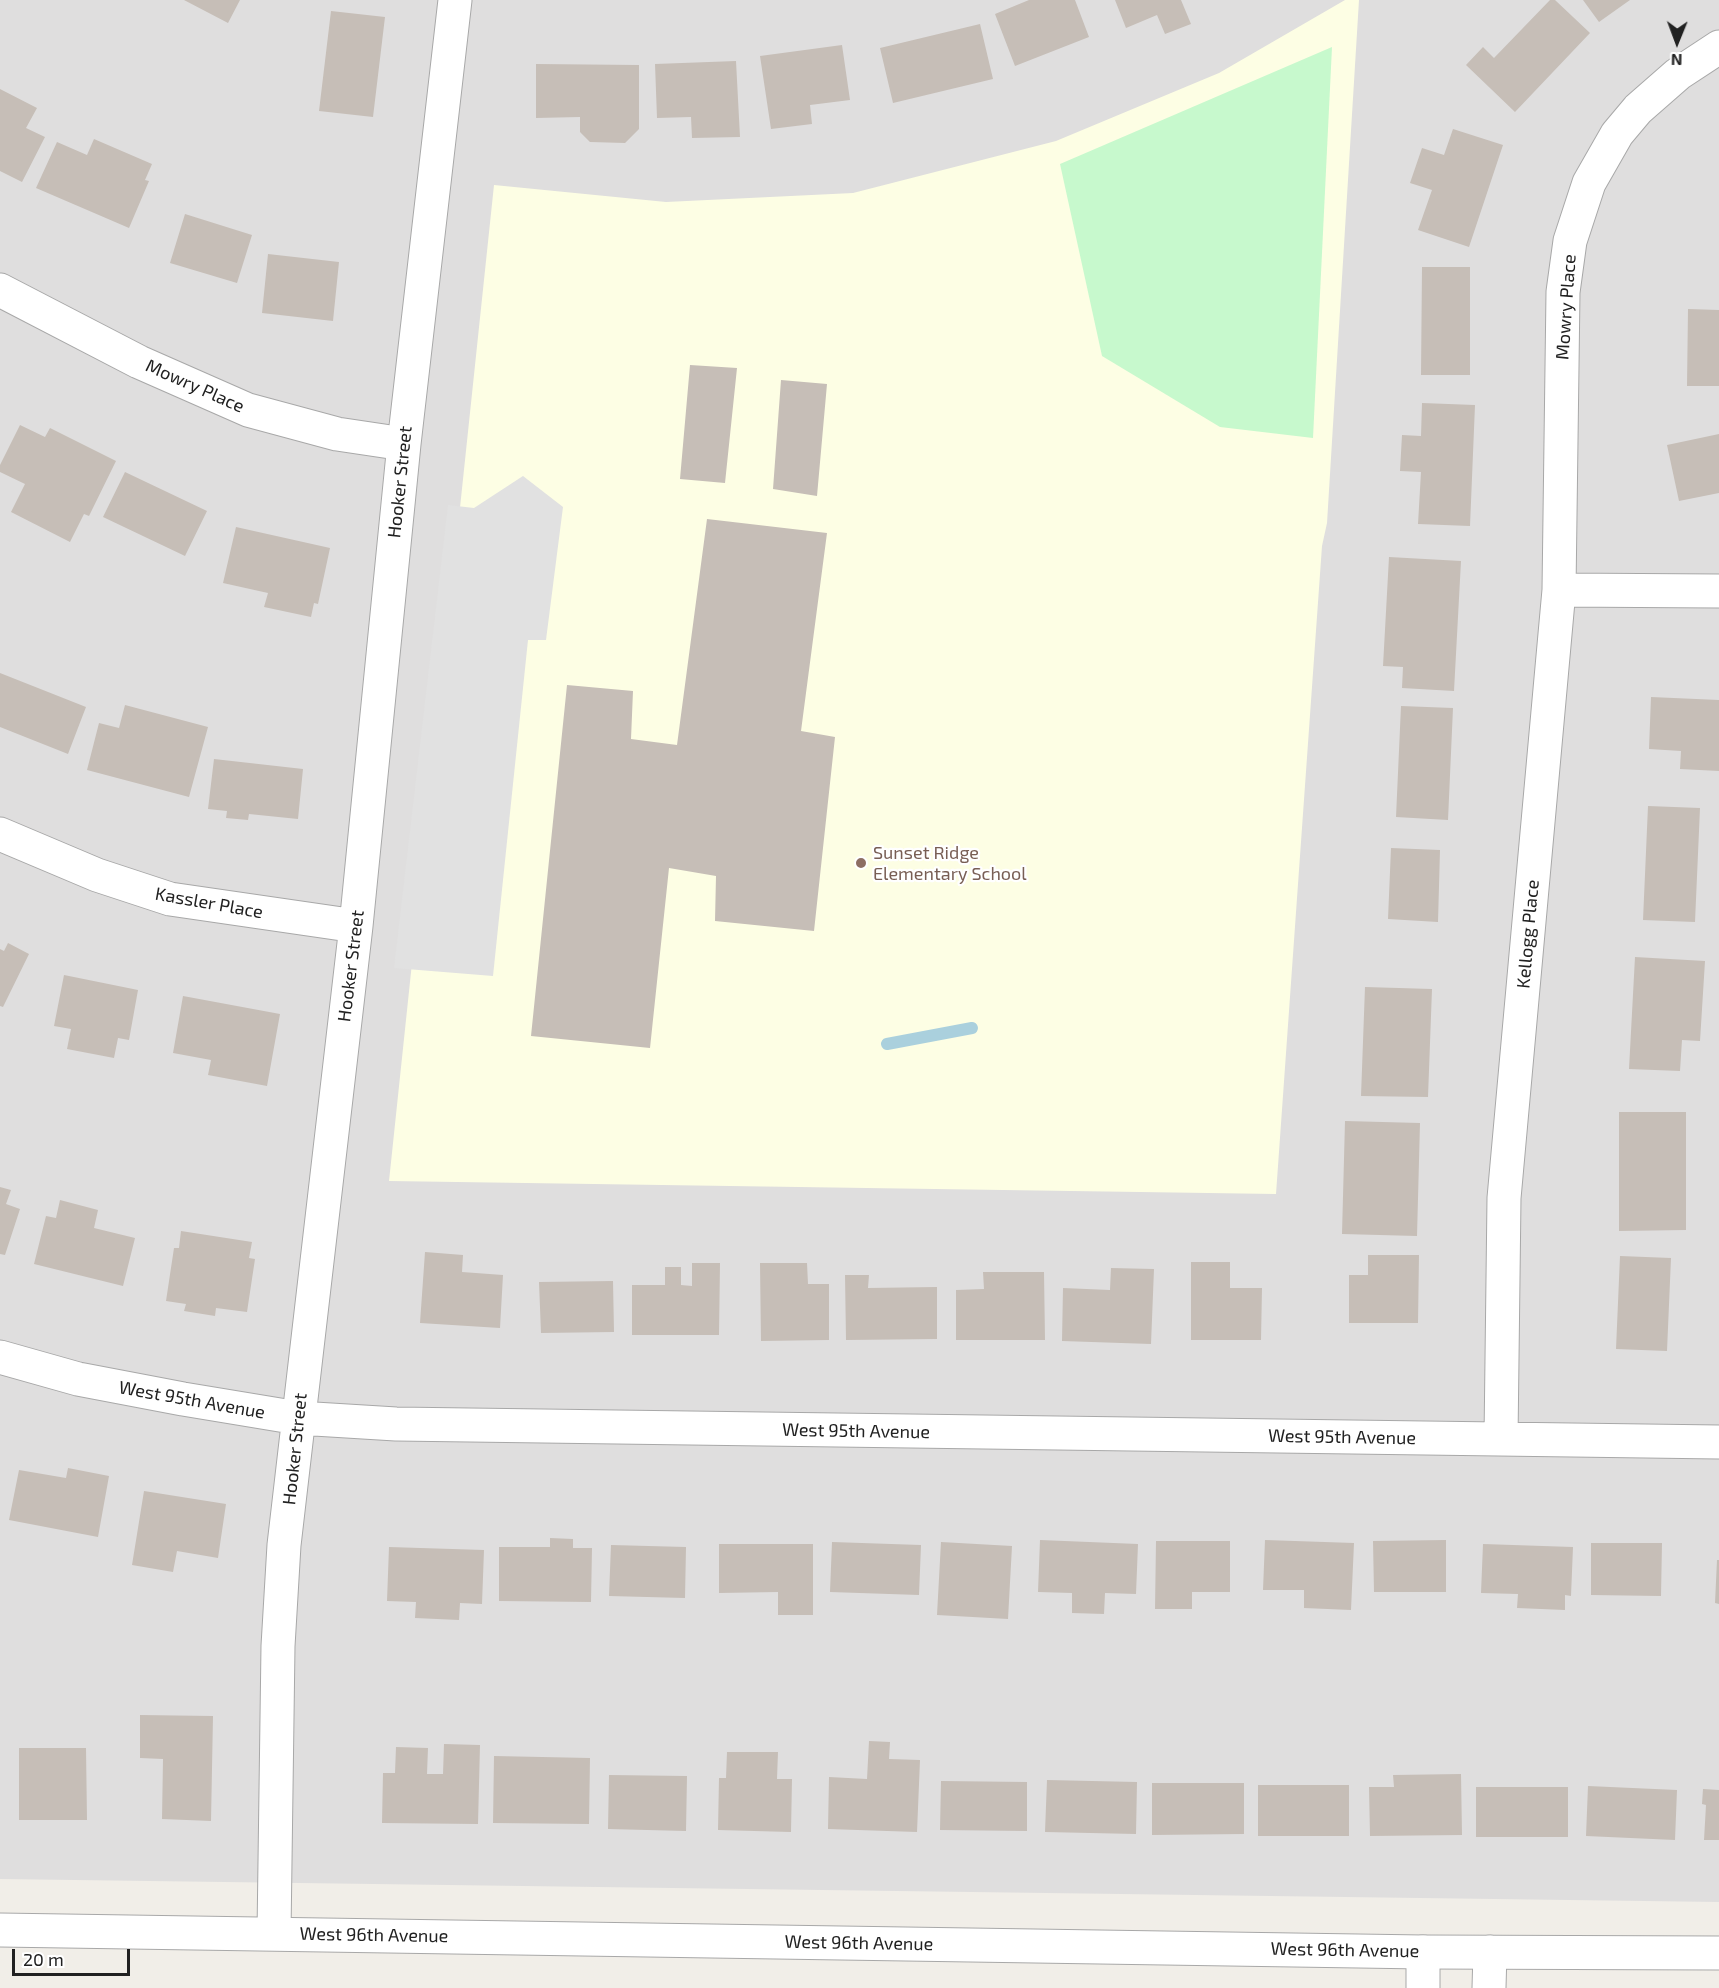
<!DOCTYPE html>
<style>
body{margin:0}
#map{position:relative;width:1719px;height:1988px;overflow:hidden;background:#f1eee8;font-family:"Exo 2",sans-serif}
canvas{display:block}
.north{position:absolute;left:1647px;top:12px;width:60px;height:60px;-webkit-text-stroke:4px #fff;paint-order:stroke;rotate:181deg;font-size:16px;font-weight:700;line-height:24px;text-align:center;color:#212121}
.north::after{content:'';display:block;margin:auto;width:21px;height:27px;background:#212121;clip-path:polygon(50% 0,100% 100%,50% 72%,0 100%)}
.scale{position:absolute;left:12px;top:1949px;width:118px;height:27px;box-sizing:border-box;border:3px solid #212121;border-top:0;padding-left:8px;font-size:18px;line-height:21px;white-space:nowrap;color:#212121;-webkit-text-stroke:4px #fff;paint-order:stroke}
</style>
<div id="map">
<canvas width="1719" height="1988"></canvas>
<div class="north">N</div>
<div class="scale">20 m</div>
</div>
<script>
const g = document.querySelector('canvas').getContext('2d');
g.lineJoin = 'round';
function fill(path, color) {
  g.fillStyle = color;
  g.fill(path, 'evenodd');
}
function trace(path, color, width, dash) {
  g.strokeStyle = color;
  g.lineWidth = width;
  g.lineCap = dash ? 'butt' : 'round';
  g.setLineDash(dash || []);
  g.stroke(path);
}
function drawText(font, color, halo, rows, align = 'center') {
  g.font = font + ' "Exo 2",sans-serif';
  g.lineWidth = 4.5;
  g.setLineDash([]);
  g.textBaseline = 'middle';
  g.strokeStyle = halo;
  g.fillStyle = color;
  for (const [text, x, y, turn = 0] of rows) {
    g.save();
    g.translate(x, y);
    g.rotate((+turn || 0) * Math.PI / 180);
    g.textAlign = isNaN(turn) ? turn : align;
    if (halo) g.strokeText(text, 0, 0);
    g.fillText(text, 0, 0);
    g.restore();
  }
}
const residential = new Path2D(`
 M 0,0 L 1719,0 L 1719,1902 L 0,1879 Z`);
const education = new Path2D(`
 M 1345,0 L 1359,0 L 1327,523 L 1322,546 L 1276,1194 L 389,1181 L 494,185 L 666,202 L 853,193 L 1056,141 L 1219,73 Z`);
const park = new Path2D(`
 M 1332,47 L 1313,438 L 1220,427 L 1102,356 L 1060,164 Z`);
const parking = new Path2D(`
 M 523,476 L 563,507 L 546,640 L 528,640 L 493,976 L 394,968 L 448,505 L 474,508 Z`);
const stream = new Path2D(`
 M 887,1044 L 972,1028`);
const building = new Path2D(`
 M 184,0 L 240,0 L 228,23 Z
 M 1029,0 L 1075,0 L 1089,37 L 1015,66 L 995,14 Z
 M 1115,0 L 1181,0 L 1191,24 L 1165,34 L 1157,15 L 1126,28 Z
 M 1550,0 L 1555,0 L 1590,33 L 1515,112 L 1466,65 L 1483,47 L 1494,58 Z
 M 1583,0 L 1630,0 L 1599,22 Z
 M 331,11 L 385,17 L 373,117 L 319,111 Z
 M 980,24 L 993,79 L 893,103 L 880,48 Z
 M 842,45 L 850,100 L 810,105 L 812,124 L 771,129 L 760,56 Z
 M 736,61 L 740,137 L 692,138 L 691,117 L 657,118 L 655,64 Z
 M 536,64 L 639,65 L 639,129 L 625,143 L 590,142 L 580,132 L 580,117 L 536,118 Z
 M 0,89 L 37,108 L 26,128 L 45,137 L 22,182 L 0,171 Z
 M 1453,129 L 1503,145 L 1469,247 L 1418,230 L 1432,190 L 1410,183 L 1422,148 L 1444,155 Z
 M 94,139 L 152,164 L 145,180 L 149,181 L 129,228 L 36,188 L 57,142 L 87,155 Z
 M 185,214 L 252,235 L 237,283 L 170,263 Z
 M 268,254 L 339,262 L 333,321 L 262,313 Z
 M 1422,267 L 1470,267 L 1470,375 L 1421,375 Z
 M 1688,309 L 1719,310 L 1719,386 L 1687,386 Z
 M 690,365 L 737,368 L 725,483 L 680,479 Z
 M 781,380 L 827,384 L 817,496 L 773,489 Z
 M 1422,403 L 1475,405 L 1470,526 L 1418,524 L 1421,472 L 1400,471 L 1402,435 L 1421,436 Z
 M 20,425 L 45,437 L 50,428 L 116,461 L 89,516 L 84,514 L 70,542 L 11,512 L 25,484 L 0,472 L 0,465 Z
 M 1719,434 L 1719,493 L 1679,501 L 1667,445 Z
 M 125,472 L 207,511 L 185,556 L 103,517 Z
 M 707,519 L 827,533 L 801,731 L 835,737 L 814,931 L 715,921 L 716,876 L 669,868 L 650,1048 L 531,1036 L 567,685 L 633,691 L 631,739 L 677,745 Z
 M 236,527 L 330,548 L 318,604 L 314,603 L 311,617 L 264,607 L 268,593 L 223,583 Z
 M 1389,557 L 1461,561 L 1454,691 L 1402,688 L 1403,667 L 1383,666 Z
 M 0,673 L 86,707 L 68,754 L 0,727 Z
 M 1651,697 L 1719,700 L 1719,771 L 1680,769 L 1681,751 L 1649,749 Z
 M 125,705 L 208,727 L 189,797 L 87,770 L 99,723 L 119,728 Z
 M 1401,706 L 1453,708 L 1448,820 L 1396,817 Z
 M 214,759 L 303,769 L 298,819 L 249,814 L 248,820 L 226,818 L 227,811 L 208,809 Z
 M 1648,806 L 1700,808 L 1695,922 L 1643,920 Z
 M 1391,848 L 1440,850 L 1438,922 L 1388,919 Z
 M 8,943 L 29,954 L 3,1007 L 0,1006 L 0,949 L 4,951 Z
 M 1635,957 L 1705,961 L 1700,1041 L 1682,1040 L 1680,1071 L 1629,1069 Z
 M 64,975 L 138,990 L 129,1040 L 118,1038 L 114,1058 L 67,1049 L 71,1029 L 54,1026 Z
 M 1365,987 L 1432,989 L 1428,1097 L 1361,1096 Z
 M 183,996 L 280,1014 L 267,1086 L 208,1075 L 211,1060 L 173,1053 Z
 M 1619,1112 L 1686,1112 L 1686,1230 L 1619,1231 Z
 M 1345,1121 L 1420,1123 L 1417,1236 L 1342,1234 Z
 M 0,1187 L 11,1190 L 6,1204 L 20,1209 L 5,1255 L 0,1254 Z
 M 60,1200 L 98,1210 L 94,1228 L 135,1238 L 123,1286 L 34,1264 L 46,1216 L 56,1218 Z
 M 181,1231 L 252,1242 L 249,1258 L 255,1259 L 247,1312 L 216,1308 L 215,1316 L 184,1311 L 186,1304 L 166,1301 L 174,1248 L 179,1248 Z
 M 425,1252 L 463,1255 L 462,1272 L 503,1275 L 500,1328 L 420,1323 Z
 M 1368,1255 L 1419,1255 L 1418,1323 L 1349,1323 L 1349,1275 L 1368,1275 Z
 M 1620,1256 L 1671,1258 L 1667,1351 L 1616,1349 Z
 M 1191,1262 L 1230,1262 L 1230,1288 L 1262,1288 L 1261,1340 L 1191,1340 Z
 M 692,1263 L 720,1263 L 719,1335 L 632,1335 L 632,1285 L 665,1285 L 665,1267 L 681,1267 L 681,1285 L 692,1286 Z
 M 760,1263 L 807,1263 L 808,1284 L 829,1284 L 829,1340 L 761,1341 Z
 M 1111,1268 L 1154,1269 L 1151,1344 L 1062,1341 L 1063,1288 L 1110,1290 Z
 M 983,1272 L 1044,1272 L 1045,1340 L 956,1340 L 956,1290 L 984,1289 Z
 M 845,1275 L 869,1275 L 868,1288 L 937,1287 L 937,1339 L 846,1340 Z
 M 613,1281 L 614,1332 L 541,1333 L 539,1282 Z
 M 68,1468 L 109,1476 L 98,1537 L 9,1520 L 19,1470 L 66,1478 Z
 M 144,1491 L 226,1504 L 218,1558 L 177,1551 L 173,1572 L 132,1565 Z
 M 550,1538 L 573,1539 L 573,1548 L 592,1548 L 591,1602 L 499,1601 L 499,1547 L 550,1547 Z
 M 1040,1540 L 1138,1544 L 1136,1594 L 1105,1593 L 1104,1614 L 1072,1613 L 1072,1593 L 1038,1592 Z
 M 1265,1540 L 1354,1543 L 1351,1610 L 1304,1608 L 1304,1590 L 1263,1590 Z
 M 1446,1540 L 1446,1592 L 1374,1592 L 1373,1541 Z
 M 1156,1541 L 1230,1541 L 1230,1592 L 1192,1592 L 1192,1609 L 1155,1609 Z
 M 832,1542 L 921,1545 L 919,1595 L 830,1592 Z
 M 941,1542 L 1012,1546 L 1008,1619 L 937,1615 Z
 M 1591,1543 L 1662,1543 L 1661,1596 L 1591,1595 Z
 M 719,1544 L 813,1544 L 813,1615 L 778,1615 L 778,1592 L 719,1593 Z
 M 1483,1544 L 1573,1547 L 1571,1596 L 1565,1595 L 1565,1610 L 1517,1608 L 1518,1594 L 1481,1593 Z
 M 611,1545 L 686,1547 L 685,1598 L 609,1596 Z
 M 389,1547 L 484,1550 L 482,1604 L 460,1603 L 459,1620 L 415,1618 L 416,1602 L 387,1601 Z
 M 1717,1560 L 1719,1560 L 1719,1604 L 1715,1603 Z
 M 140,1715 L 213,1716 L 211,1821 L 162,1819 L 163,1759 L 140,1758 Z
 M 869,1741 L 890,1742 L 889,1759 L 920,1760 L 917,1832 L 828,1829 L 829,1777 L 867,1779 Z
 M 444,1744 L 480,1745 L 478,1824 L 382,1823 L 383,1773 L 395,1773 L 396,1747 L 428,1748 L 427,1774 L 443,1774 Z
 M 19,1748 L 86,1748 L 87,1820 L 19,1820 Z
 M 727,1752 L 778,1752 L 777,1779 L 792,1779 L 791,1832 L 718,1830 L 719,1778 L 726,1778 Z
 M 494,1756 L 590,1758 L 589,1824 L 493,1823 Z
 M 1461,1774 L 1462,1835 L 1370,1836 L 1369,1787 L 1394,1787 L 1393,1775 Z
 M 609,1775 L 687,1776 L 686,1831 L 608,1829 Z
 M 1047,1780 L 1137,1782 L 1136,1834 L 1045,1832 Z
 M 941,1781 L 1027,1782 L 1027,1831 L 940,1830 Z
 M 1152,1783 L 1244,1783 L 1244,1834 L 1152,1835 Z
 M 1258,1785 L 1349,1785 L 1349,1836 L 1258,1836 Z
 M 1588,1786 L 1677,1790 L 1675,1840 L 1586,1836 Z
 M 1476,1787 L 1568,1787 L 1568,1837 L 1476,1837 Z
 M 1703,1789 L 1719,1790 L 1719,1840 L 1704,1840 L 1706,1805 L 1702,1804 Z`);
const minor = new Path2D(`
 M 0,290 L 139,362 L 248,410 L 337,434 L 404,444
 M 1559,590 L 1719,591
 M 0,834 L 97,875 L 170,899 L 356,926
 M 0,1357 L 78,1379 L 183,1399 L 298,1418 L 396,1424 L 1719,1442
 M 1501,1439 L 1504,1198 L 1559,590 L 1563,292 L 1570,241 L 1589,183 L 1617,134 L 1638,109 L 1678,74 L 1719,47
 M 274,1933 L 278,1646 L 284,1545 L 356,926 L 404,444 L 455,0
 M 1423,1988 L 1423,1952
 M 1489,1988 L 1490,1952`);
const tertiary = new Path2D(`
 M 0,1930 L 1423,1952 L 1719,1953`);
const markers = [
 [861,863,6,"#8d6e63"]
];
const streetNames = [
 ["Mowry Place",1566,307,-86],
 ["Mowry Place",195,386,24],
 ["Hooker Street",400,482,-84],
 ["Kassler Place",209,903,10],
 ["Kellogg Place",1528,934,-85],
 ["Hooker Street",351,966,-83],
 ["West 95th Avenue",192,1400,10],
 ["West 95th Avenue",856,1431,1],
 ["West 95th Avenue",1342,1437,1],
 ["Hooker Street",295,1449,-84],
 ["West 96th Avenue",374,1935,1],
 ["West 96th Avenue",859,1943,1],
 ["West 96th Avenue",1345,1950,1]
];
const educationNames = [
 ["Sunset Ridge",873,853],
 ["Elementary School",873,874]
];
fill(residential, '#dfdede');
fill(education, '#fdfee4');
fill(park, '#c7f9cd');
fill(parking, '#e1e1e1');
trace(stream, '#aad0dd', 12);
fill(building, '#c6beb7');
trace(minor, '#a8a8a8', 35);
trace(tertiary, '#a8a8a8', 35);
trace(minor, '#fff', 33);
trace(tertiary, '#fff', 33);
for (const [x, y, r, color] of markers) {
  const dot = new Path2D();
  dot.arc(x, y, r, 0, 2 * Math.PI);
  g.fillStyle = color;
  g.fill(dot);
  trace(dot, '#fff', 2);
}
drawText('18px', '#212121', '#fff', streetNames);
drawText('18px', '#785e54', '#fff', educationNames, 'left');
</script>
